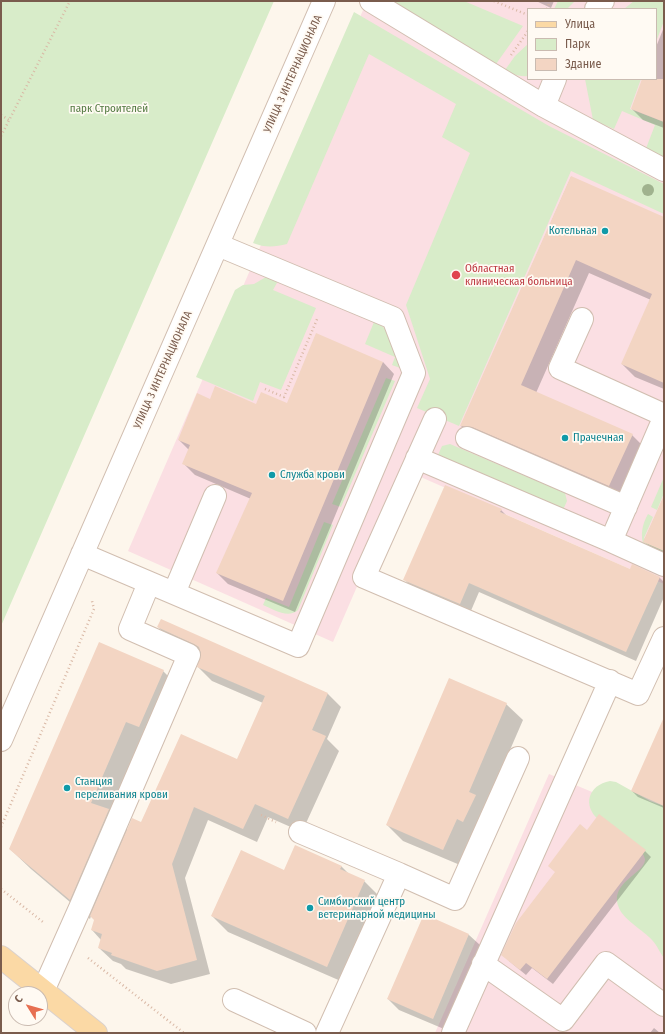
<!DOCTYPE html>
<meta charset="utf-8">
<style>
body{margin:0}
#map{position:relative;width:665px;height:1034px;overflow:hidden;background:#fdf6ec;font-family:"Fira Sans Condensed",sans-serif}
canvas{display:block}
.frame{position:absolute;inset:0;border:2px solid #7a5c4d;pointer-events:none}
.legend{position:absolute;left:527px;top:8px;width:130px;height:72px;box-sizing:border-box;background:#fffaf3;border:1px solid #cabbb1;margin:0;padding:5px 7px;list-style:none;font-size:12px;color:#7a5c4d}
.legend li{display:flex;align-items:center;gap:8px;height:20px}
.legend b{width:20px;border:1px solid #cabbb1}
.north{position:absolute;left:8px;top:986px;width:40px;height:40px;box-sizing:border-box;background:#fffaf3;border:1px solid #cabbb1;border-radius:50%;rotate:307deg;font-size:11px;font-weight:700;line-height:16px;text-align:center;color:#7a5c4d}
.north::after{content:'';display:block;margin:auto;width:14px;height:18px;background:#e76f51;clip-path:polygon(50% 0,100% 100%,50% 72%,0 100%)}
</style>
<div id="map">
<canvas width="665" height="1034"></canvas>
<div class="frame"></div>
<ul class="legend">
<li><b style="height:5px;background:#fbd9a5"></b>Улица</li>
<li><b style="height:11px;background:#d8ecc9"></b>Парк</li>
<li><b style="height:11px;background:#f3d5c3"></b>Здание</li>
</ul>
<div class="north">С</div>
</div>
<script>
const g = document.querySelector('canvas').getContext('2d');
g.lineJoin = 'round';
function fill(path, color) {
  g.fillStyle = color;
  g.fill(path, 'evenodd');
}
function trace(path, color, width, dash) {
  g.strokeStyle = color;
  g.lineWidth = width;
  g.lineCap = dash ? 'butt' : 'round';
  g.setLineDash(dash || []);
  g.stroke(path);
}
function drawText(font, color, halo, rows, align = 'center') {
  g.font = font + ' "Fira Sans Condensed",sans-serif';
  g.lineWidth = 3.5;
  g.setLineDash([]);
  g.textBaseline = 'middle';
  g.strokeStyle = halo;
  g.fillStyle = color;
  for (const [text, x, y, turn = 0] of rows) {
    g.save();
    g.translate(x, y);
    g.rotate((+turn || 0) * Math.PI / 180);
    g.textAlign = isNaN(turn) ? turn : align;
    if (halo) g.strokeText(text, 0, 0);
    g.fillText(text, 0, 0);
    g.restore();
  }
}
const medical = new Path2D(`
 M 367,1 L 664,1 L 664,584 L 407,471 L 333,642 L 128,551 ZM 528,9 L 656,9 L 656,79 L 528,79 Z
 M 549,774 L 664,822 L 664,1033 L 435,1033 Z`);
const green = new Path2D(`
 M 1,1 L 274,1 L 1,626 Z
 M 389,1 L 464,1 L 523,26 L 496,64 Z
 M 558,1 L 575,1 L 567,9 L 554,9 Z
 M 634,1 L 664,1 L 664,21 L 656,42 L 656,9 L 624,9 Z
 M 354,12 L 549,126 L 664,184 L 664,214 L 571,171 L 459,426 L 417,408 L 430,379 L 406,305 L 470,153 L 442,137 L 456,104 L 369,54 L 287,244 C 275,247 265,248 253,243 Z
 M 528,44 L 528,76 C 519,77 513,74 505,70 L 515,56 Z
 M 585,79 L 641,79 L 630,109 L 664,122 L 664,160 L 645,151 L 655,125 L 622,111 L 614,129 L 593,120 Z
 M 266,277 L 278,281 L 273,290 L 316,308 L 281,390 L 260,382 L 253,401 L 196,377 L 235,290 L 243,285 L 254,284 Z
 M 374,322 C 376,323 380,325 382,326 C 393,335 397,356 400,368 L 392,365 L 395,357 L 365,344 Z
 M 386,378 L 395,381 L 341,507 L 332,504 Z
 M 450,444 L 565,493 L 567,501 L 563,510 L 438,455 L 442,446 Z
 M 664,477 L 664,493 L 657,510 L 651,507 Z
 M 648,514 L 653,517 L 644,538 L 664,547 L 664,559 L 644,547 C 640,535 642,525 648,514 Z
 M 324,522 L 333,525 L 298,610 C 288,619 273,609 263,605 L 266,598 L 289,607 Z
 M 610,781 L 616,782 L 650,801 L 664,806 L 664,958 C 660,953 657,945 652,940 C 643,930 624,920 619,908 C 608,883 644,874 645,860 C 645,856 641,851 639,849 C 631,840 610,828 599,820 C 582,806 588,785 610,781 Z`);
const shadow = new Path2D(`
 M 536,1 L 554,1 L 551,8 Z
 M 664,27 L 664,128 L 643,120 L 632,109 L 644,79 L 656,79 L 656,47 Z
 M 571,177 L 664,218 L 664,389 L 635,377 L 622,364 L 651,300 L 589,273 L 536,393 L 632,435 L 645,448 L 623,498 L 474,439 L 461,426 Z
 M 383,362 L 394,374 L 295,612 L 228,584 L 217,573 L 251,499 L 195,475 L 184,464 L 189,450 L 179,440 L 211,400 L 257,405 L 287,404 Z
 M 664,497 L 664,554 L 650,547 L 644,541 Z
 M 501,510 L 508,517 L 630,571 L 659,577 L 664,582 L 664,597 L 636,661 L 479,592 L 470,613 L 414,590 L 405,580 Z
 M 161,620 L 328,694 L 341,707 L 327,739 L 339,751 L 302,832 L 268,817 L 257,842 L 208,820 L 185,878 L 210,974 L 171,984 L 126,969 L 121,964 L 113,961 L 99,948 L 101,940 L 92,930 L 95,920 L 91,916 L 90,919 L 31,869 L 10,849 L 163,671 L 183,691 L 114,816 L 128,830 L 141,823 L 238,760 L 263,703 L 212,681 L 198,667 L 202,654 L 172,641 L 158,627 Z
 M 506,704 L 523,720 L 460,865 L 403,841 L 387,825 Z
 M 664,720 L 664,808 L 638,797 L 632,791 Z
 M 587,831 L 645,851 L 651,857 L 553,984 L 532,968 L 526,975 L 509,961 L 556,872 Z
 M 341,866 L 349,874 L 364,881 L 380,897 L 343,982 L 228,932 L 212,916 L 285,871 Z
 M 425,916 L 469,935 L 480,945 L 444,1029 L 399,1010 L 388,999 Z
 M 654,1028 L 660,1033 L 650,1033 Z`);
const building = new Path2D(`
 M 642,79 L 664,79 L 664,122 L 631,109 Z
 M 571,176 L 664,217 L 664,383 L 621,364 L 652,294 L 576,260 L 521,385 L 633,434 L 609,486 L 472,427 L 460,426 Z
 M 316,333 L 383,362 L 283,601 L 216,573 L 252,493 L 182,464 L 190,445 L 178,440 L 197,393 L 210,399 L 215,386 L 256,404 L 261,392 L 287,403 Z
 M 445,485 L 502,509 L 500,512 L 630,569 L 632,564 L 660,577 L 626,652 L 469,583 L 460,604 L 403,580 Z
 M 664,495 L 664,551 L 643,542 Z
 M 161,619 L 328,693 L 312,730 L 326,736 L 288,819 L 255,804 L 243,829 L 194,807 L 172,864 L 197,960 L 157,971 L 111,955 L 112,953 L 98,948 L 102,934 L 91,930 L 94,920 L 90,916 L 132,818 L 141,822 L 181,734 L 237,759 L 265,696 L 197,667 L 201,654 L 199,647 L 194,644 L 157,627 Z
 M 99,642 L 164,670 L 139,727 L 126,722 L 91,803 L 109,809 L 70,900 L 9,849 Z
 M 449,678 L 507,703 L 469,792 L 476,795 L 463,822 L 457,819 L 443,850 L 386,825 Z
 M 664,717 L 664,806 L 631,791 Z
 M 599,814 L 646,850 L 547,979 L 526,963 L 520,970 L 501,955 L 516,923 L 555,872 L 548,866 L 572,834 L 580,824 L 587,830 Z
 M 295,845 L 342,866 L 340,869 L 365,880 L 327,967 L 211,916 L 241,850 L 284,870 Z
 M 424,914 L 469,934 L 433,1019 L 387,999 Z`);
const path = new Path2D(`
 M 494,1 L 528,15
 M 547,9 L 550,1
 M 511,55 L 528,31
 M 1,115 L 9,120
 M 1,136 L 70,1
 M 265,389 L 284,397 L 318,317
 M 261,815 L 276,822
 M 1,827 L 94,609 L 92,601
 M 1,889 L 43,922
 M 88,958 L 184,1033`);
const minor = new Path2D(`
 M 371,1 L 544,106 L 664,170
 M 596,9 L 603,1
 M 544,106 L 555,79
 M 582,319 L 560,368 L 664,415
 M 664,418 L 611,541 L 664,565
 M 435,419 L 364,577 L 638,694 L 664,638
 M 467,438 L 626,507
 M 417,458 L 611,541
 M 82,554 L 298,646 L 414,373 L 393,318 L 218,245
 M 174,593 L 215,496
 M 1,740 L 324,1
 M 300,832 L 399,874 L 327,1033
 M 399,874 L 455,899 L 518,758
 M 483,964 L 563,1020 L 606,963 L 664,1005
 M 43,991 L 80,908 L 189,655 L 130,629 L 149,583
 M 234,1000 L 305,1033
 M 453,1033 L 610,681`);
const major = new Path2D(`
 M 1,957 L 96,1033`);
const trees = [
 [648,190]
];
const markers = [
 [605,231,4,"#0f9aa8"],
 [456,275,5,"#e0444e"],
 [565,438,4,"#0f9aa8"],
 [272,475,4,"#0f9aa8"],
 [67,788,4,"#0f9aa8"],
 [310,908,4,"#0f9aa8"]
];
const streetNames = [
 ["УЛИЦА 3 ИНТЕРНАЦИОНАЛА",293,74,-66],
 ["УЛИЦА 3 ИНТЕРНАЦИОНАЛА",163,370,-66]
];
const parkNames = [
 ["парк Строителей",109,109]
];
const cultureNames = [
 ["Котельная",597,231,"right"],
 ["Прачечная",573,438],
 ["Служба крови",280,475],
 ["Станция",75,782],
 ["переливания крови",75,795],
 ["Симбирский центр",318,902],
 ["ветеринарной медицины",318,915]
];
const healthNames = [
 ["Областная",465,269],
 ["клиническая больница",465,282]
];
fill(medical, '#fbdfe3');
fill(green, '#d8ecc9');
fill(shadow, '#0003');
fill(building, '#f3d5c3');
trace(minor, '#d1beb0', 24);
trace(major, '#dad1cd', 24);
trace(path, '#d9b8a5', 2.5, [1, 3]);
trace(minor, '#fff', 22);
trace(major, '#fbd9a5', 22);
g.fillStyle = '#a0b28e';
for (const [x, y] of trees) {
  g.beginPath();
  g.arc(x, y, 6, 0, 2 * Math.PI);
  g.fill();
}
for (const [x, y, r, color] of markers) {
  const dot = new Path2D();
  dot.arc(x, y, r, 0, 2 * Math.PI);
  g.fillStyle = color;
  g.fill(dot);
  trace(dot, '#fffaf3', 1.5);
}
drawText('11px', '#7a5c4d', '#fffaf3', streetNames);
drawText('11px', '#537a41', '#fffaf3', parkNames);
drawText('11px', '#0d838f', '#fffaf3', cultureNames, 'left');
drawText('11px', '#be3a42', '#fffaf3', healthNames, 'left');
</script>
